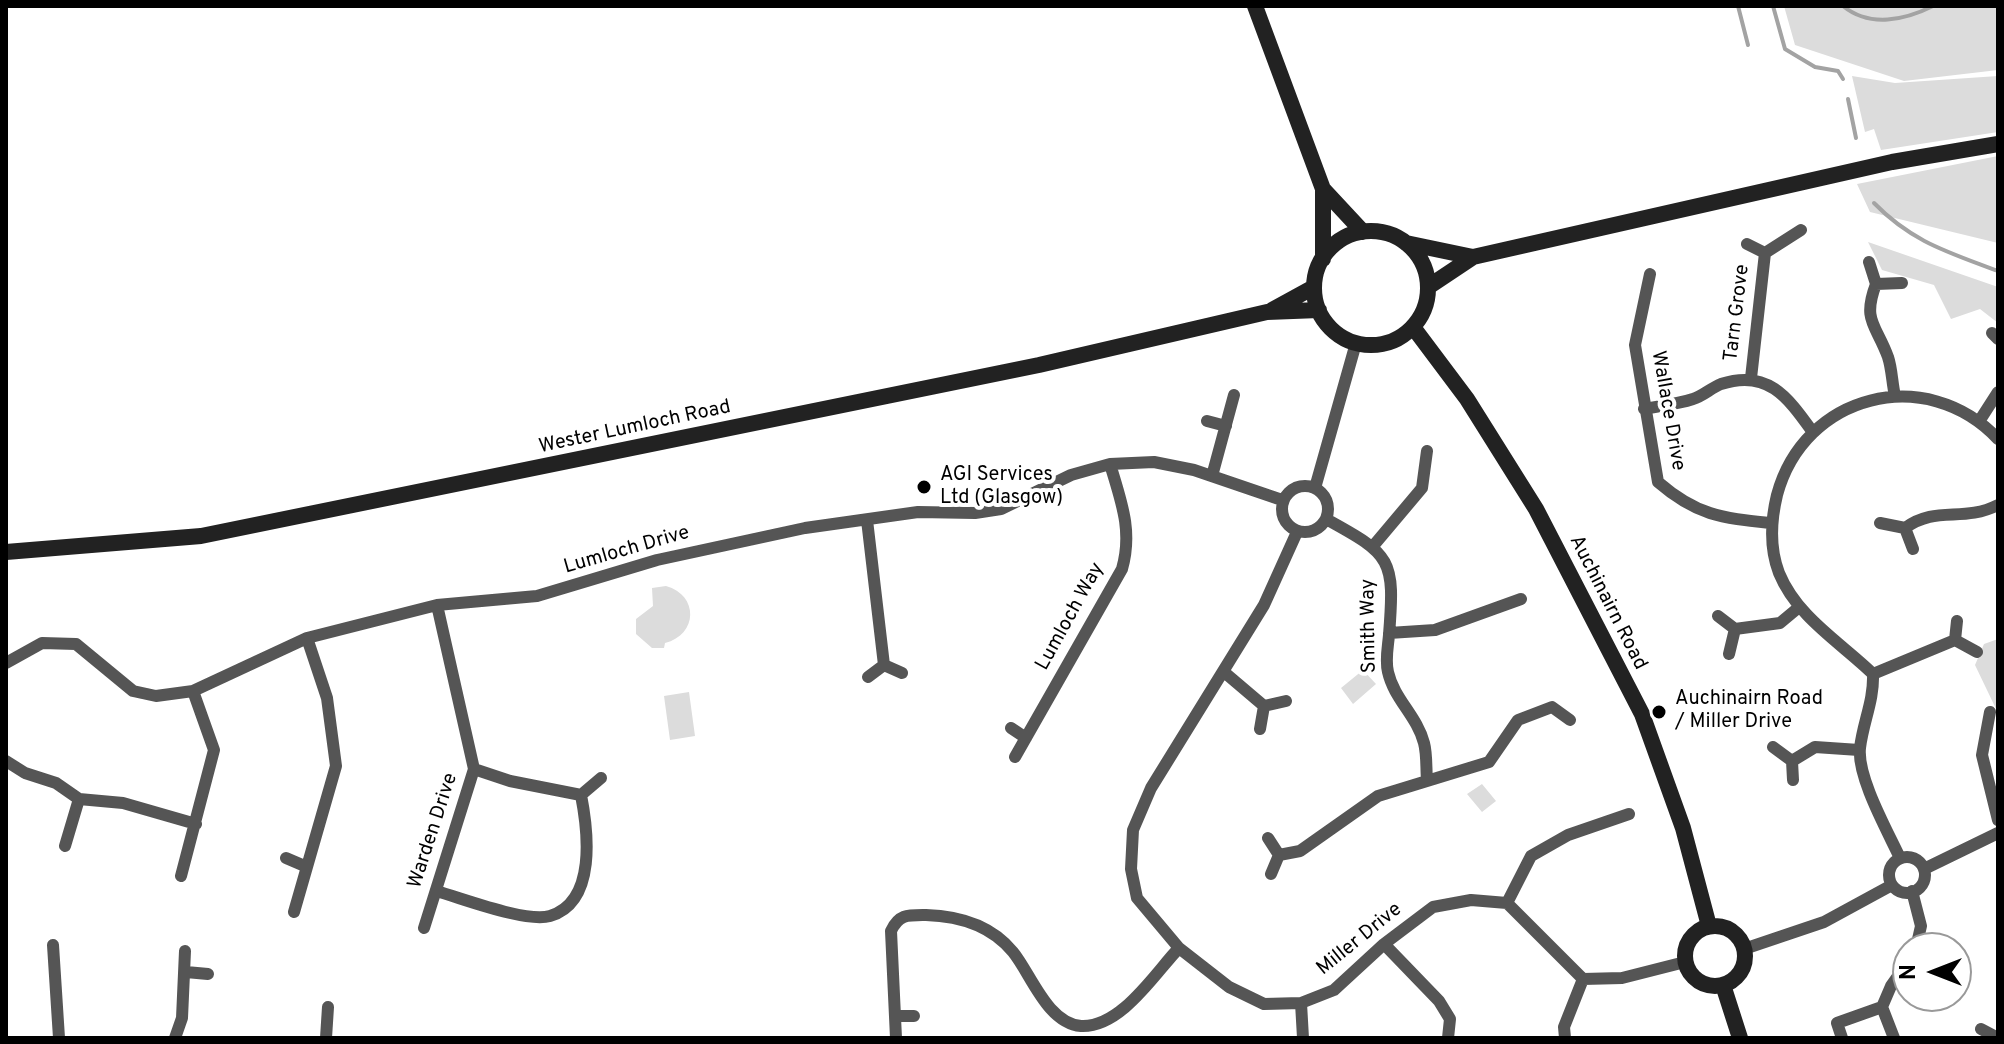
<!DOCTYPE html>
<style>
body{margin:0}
#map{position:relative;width:2004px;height:1044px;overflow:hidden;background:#fff;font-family:Overpass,sans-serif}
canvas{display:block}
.frame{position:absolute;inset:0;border:8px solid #000;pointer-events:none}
.north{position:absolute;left:1892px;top:932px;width:80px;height:80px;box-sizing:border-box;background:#fff;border:2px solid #999;border-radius:50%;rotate:270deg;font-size:22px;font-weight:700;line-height:32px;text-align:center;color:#000}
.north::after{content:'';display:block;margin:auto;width:28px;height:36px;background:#000;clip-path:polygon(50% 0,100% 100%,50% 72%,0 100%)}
</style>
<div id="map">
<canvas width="2004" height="1044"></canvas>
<div class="frame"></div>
<div class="north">N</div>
</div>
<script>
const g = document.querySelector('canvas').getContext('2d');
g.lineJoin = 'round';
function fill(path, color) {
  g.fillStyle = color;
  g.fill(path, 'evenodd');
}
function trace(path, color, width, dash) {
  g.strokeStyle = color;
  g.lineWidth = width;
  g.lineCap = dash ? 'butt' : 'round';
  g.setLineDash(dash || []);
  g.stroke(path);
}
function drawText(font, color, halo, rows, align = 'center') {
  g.font = font + ' Overpass,sans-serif';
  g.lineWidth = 8;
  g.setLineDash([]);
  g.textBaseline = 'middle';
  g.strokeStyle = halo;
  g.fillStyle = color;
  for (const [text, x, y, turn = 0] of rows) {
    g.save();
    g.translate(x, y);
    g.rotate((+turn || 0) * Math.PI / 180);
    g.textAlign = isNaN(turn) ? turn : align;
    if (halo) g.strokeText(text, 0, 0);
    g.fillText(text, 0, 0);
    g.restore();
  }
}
const green = new Path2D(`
 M 1784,6 L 1998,6 L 1998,70 L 1904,81 L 1795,45 Z
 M 1852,76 L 1895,83 L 1998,76 L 1998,132 L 1881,150 L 1874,129 L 1865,132 Z
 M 1998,156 L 1998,243 L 1870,212 L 1857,184 Z
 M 1868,242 L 1998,287 L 1998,323 L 1980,309 L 1951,319 L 1934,285 L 1882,270 Z
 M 666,586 C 699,595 698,635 665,643 L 664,648 L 652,648 L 636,634 L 636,619 L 653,606 L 652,588 Z
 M 1998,639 L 1998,713 L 1975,665 L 1984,644 Z
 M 1363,670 L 1376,684 L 1353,704 L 1341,688 Z
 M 689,692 L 695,736 L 670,740 L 664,696 Z
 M 1482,784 L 1496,801 L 1482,812 L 1467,794 Z`);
const stream = new Path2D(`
 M 1738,6 L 1748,45
 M 1773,6 L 1785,49 L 1815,67 L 1838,71 L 1843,79
 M 1843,6 C 1870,28 1905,20 1933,6
 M 1848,99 L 1856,138
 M 1874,203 C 1912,242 1948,252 1998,271`);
const street = new Path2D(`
 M 1747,244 L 1765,253 L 1801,230
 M 1869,262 L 1876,284 L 1902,283
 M 1650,274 L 1635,345 L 1658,482 C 1696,515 1721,518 1770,523
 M 1876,284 C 1862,321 1876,324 1888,357 C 1892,369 1892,383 1895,396
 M 1992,333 L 1998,339
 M 1751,378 L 1765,253
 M 1644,409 C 1660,406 1678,404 1693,399 C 1703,396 1711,388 1721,384 C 1767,369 1787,396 1812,431
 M 1980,420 L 1998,392
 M 1207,421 L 1226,426
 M 1212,476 L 1234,395
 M1282 509a23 23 0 1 1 46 0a23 23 0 1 1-46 0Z
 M 1315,488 L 1356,343
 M 1326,519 C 1392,555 1395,559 1389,635 C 1388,647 1385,660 1388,672 C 1394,699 1417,716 1424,743 C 1427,754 1426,768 1427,780
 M 867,520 L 884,665
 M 1880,523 L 1905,528 L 1913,549
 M 1905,528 C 1937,505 1962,523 1998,505
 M 1297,532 L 1264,605 L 1151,788 L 1133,830 L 1131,869 L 1137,898 L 1179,948 L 1229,987 L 1264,1004 L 1301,1003 L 1334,990 L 1384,944 L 1433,907 L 1471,900 L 1507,903 L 1583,979 L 1622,978 L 1685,962
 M 1374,545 L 1422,488 L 1427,451
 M 1718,616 L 1735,629 L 1729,654
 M 1957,621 L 1955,640 L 1977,652
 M 1735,629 L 1780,623 L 1798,608
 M 1389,633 L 1435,630 L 1521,599
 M 6,663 L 42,643 L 76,644 L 133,691 L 156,696 L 193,691 L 307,638 L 437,605 L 537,596 L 657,560 L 805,528 L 918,512 L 975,513 L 1001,509 L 1071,475 L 1110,464 L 1154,462 L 1194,470 L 1282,500
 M 1224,672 L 1264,706
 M 1873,674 L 1955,640
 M 868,677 L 884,665 L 902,673
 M 1990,712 L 1982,755 L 1998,820
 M 1011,728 L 1026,738
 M 1260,729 L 1264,706 L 1286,701
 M 1773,747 L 1792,761 L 1793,780
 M 1015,757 L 1122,569 C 1133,531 1121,501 1110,464
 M 6,761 L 25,773 L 56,783 L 79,799 L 123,803 L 196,824
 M 1792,761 L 1815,747 L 1859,750
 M 581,795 L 601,778
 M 1268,838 L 1279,855 L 1271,874
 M 65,846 L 79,799
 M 1279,855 L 1300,851 L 1378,796 L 1489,762 L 1518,720 L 1552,707 L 1570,720
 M1889 875a18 18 0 1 1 36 0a18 18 0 1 1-36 0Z
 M 286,858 L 307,867
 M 1900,858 C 1887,830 1857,777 1860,748 C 1863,722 1874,701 1873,674 C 1840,642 1797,617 1779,573 C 1769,547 1771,520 1777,495 C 1804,394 1926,363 1998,439
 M 1924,869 L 1998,833
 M 181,876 L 214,750 L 193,691
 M 436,891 C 462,898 526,923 550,916 C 597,902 588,831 581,795 L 510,781 L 474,769
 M 1912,891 L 1921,926 L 1916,948
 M 1507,903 L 1531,856 L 1568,835 L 1629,814
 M 294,912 L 336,766 L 327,698 L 307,638
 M 424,928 L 474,769 L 437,605
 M 1384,944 L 1439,1001 L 1450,1019 L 1448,1038
 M 53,945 L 59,1038
 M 1744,949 L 1824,922 L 1892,885
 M 186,972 L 208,974
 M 1301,1003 L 1303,1038
 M 895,1016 L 914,1016
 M 1981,1029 L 1998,1038
 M 175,1038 L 182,1018 L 185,951
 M 326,1038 L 328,1007
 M 896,1038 L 891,931 C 899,914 908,915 926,915 C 959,916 991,925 1013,952 C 1031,974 1047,1023 1081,1026 C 1121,1028 1155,973 1179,948
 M 1565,1038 L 1564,1027 L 1583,979
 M 1842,1038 L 1837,1023 L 1882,1007
 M 1894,1038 L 1882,1007 L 1891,986 L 1908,962`);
const secondary = new Path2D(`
 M 1255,6 L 1323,189 L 1323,259
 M 1323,189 L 1363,232
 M1314 288a57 57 0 1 1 114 0a57 57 0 1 1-114 0Z
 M 1406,243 L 1473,257
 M 1428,287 L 1473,257 L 1892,162 L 1998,144
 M 1272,310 L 1314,287
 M 1413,327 L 1467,399 L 1536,509 L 1642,714 L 1683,828 L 1709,926
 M 6,552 L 201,536 L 1039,365 L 1267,312 L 1319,310
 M1685 956a30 30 0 1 1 60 0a30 30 0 1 1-60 0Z
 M 1723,985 L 1740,1038`);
const markers = [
 [924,487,8,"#000"],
 [1659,712,8,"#000"]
];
const streetNames = [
 ["Tarn Grove",1738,313,-83],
 ["Wallace Drive",1667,411,80],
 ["Wester Lumloch Road",635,428,-12],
 ["Lumloch Drive",627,551,-16],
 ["Auchinairn Road",1607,603,63],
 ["Lumloch Way",1071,617,-61],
 ["Smith Way",1370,626,-91],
 ["Warden Drive",434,831,-72],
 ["Miller Drive",1360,940,-39]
];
const poiNames = [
 ["AGI Services",940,476],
 ["Ltd (Glasgow)",940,499],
 ["Auchinairn Road",1675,700],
 ["/ Miller Drive",1675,723]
];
fill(green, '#dcdcdc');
trace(stream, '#a3a3a3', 4);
trace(street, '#555', 12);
trace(secondary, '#222', 16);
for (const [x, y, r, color] of markers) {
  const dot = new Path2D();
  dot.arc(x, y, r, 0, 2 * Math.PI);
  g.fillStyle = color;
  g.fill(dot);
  trace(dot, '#fff', 3);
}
drawText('20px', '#000', '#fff', streetNames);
drawText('20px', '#000', '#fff', poiNames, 'left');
</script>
